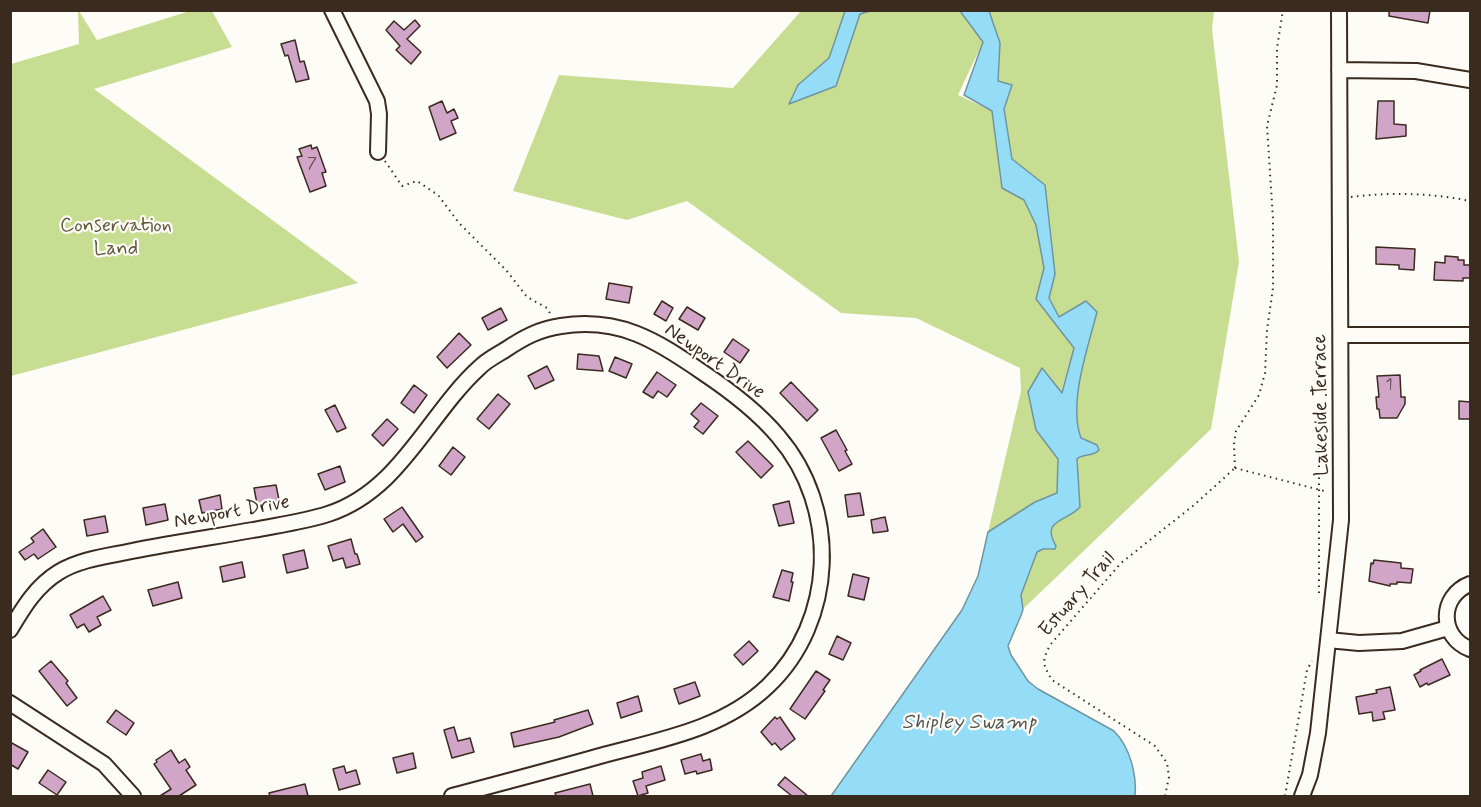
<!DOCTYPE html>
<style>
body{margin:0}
#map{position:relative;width:1481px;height:807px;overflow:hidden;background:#fdfcf7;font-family:Mynerve,sans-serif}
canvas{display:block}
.frame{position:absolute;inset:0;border:12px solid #3b2a1e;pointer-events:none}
</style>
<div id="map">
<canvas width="1481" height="807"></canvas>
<div class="frame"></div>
</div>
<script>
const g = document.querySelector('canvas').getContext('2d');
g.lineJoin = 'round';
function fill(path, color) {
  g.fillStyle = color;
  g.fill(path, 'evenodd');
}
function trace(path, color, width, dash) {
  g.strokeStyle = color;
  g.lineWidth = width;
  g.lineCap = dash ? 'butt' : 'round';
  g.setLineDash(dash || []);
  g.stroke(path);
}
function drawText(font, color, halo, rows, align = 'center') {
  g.font = font + ' Mynerve,sans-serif';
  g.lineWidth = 4.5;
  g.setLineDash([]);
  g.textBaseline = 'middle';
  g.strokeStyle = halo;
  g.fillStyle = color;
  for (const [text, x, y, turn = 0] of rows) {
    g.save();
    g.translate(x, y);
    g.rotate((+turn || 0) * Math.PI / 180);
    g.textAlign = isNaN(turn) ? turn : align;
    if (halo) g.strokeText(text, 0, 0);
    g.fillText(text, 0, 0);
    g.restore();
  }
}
const green = new Path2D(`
 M 870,10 L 960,11 L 983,42 L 958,95 L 992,111 L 1002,188 L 1024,200 L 1036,225 L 1044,268 L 1036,299 L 1074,348 L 1061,393 L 1036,430 L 1058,459 L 1057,493 L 1035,502 L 988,532 L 1021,391 L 1020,368 L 916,318 L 841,313 L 687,201 L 627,220 L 513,191 L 559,75 L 733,88 L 801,11 L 848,11 L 845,12 L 829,58 L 798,85 L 790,103 L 836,86 L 860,14 Z
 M 78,11 L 79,11 L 97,40 L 190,11 L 212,11 L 232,47 L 94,89 L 358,283 L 11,376 L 11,64 L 79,44 Z
 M 989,11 L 1214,11 L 1212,29 L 1239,262 L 1211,429 L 1023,609 L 1021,595 L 1037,552 L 1043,549 L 1051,550 L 1056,546 C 1042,520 1064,520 1080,507 L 1077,459 L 1083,456 L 1094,454 L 1097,445 L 1081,438 C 1068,402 1088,349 1097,312 L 1086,301 L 1058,317 L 1049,298 L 1055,274 L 1050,239 L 1012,160 L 1004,109 L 1012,85 L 998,81 L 1000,43 Z`);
const water = new Path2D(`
 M 848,10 L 870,11 L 860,14 L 836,86 L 789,104 L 798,85 L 829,58 L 845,11 Z
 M 960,11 L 989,11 L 1000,43 L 998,81 L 1012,85 L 1004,109 L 1012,159 L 1045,185 L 1055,274 L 1049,298 L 1059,317 L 1086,301 L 1097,312 C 1088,348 1068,402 1081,438 L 1097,445 L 1099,450 C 1093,457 1083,453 1077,459 L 1080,507 C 1067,522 1040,519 1056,546 L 1055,549 L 1043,549 L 1037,552 L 1021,595 L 1023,609 L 1022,613 L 1008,646 L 1011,655 L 1028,681 L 1038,689 L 1114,731 C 1130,747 1137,775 1135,796 L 831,796 L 962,610 L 978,576 L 988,532 L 1035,502 L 1057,493 L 1058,459 L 1036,430 L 1028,392 L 1042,368 L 1062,393 L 1074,348 L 1036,299 L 1044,268 L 1036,225 L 1024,200 L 1002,188 L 992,111 L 964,95 L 983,42 Z`);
const building = new Path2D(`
 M 1389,10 L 1430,10 L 1428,23 L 1389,16 Z
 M 415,20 L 420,26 L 407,39 L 421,52 L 411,64 L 396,50 L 400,46 L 386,30 L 394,21 L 404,30 Z
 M 295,40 L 300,62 L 304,61 L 309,79 L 296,82 L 288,55 L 285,56 L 281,44 Z
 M 442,101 L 447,113 L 454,109 L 458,118 L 451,121 L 456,133 L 440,140 L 429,107 Z
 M 1378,101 L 1394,101 L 1394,124 L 1406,125 L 1406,136 L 1376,139 Z
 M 311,145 L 312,149 L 317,147 L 326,172 L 322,173 L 326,186 L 310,192 L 297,157 L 302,156 L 299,149 Z
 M 1376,247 L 1415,249 L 1414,270 L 1399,269 L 1399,265 L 1376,264 Z
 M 1445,256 L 1458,257 L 1458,260 L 1464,260 L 1464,265 L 1470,265 L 1470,278 L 1463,278 L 1463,281 L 1434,280 L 1435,262 L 1445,263 Z
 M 609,283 L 632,287 L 629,303 L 606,299 Z
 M 662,301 L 673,308 L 666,321 L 654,314 Z
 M 687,307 L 705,318 L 698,330 L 679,319 Z
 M 501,308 L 507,320 L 488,330 L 482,318 Z
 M 459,333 L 471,345 L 447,368 L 437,357 Z
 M 733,339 L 749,350 L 740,363 L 724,352 Z
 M 578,354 L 599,356 L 603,371 L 577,369 Z
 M 615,357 L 632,364 L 626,378 L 609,371 Z
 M 547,366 L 554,380 L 535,389 L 528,376 Z
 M 657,372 L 676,385 L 667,397 L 658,391 L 653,398 L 643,392 Z
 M 1400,375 L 1401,397 L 1405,397 L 1405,404 L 1397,418 L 1380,418 L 1379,409 L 1377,409 L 1376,397 L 1379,397 L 1377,376 Z
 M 791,382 L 818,410 L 807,421 L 780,393 Z
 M 414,385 L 427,395 L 414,413 L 401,403 Z
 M 498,394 L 510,404 L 489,429 L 477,419 Z
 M 1459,401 L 1470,402 L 1470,419 L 1459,419 Z
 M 701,403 L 718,416 L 703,434 L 694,427 L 699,421 L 691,414 Z
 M 335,405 L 346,428 L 337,432 L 325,410 Z
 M 387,419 L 398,429 L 383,446 L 372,435 Z
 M 836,430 L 847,450 L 845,451 L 852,464 L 839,471 L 821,438 Z
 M 748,441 L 773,466 L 761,478 L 736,452 Z
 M 453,447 L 465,457 L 451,475 L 439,466 Z
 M 340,466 L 345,482 L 325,490 L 318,474 Z
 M 276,485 L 279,500 L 257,504 L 254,488 Z
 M 860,493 L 864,515 L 848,517 L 845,495 Z
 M 220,495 L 222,509 L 202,513 L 199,500 Z
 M 789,501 L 794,523 L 779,526 L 773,505 Z
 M 165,504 L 168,520 L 146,525 L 143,508 Z
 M 402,507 L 423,537 L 416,542 L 403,524 L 393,532 L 384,519 Z
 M 105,516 L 108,532 L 87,536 L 84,520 Z
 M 885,517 L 888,531 L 873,533 L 871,520 Z
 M 43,529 L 56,547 L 38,559 L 34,554 L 25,560 L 19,552 L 34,542 L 31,538 Z
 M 351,539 L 355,554 L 357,554 L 360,564 L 346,568 L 343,558 L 333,561 L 328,546 Z
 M 304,550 L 308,568 L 287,573 L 283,555 Z
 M 1374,560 L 1401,563 L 1401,568 L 1413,569 L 1411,583 L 1397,582 L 1397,584 L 1390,584 L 1390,586 L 1369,581 L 1371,563 L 1373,564 Z
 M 242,562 L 245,577 L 223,582 L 220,567 Z
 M 782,570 L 793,573 L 791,582 L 793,582 L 789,601 L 773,597 Z
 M 853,574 L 869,578 L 864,600 L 848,596 Z
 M 178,582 L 182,598 L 153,606 L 148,590 Z
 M 103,596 L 111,610 L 97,617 L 101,625 L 89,632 L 84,624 L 77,628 L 70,615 Z
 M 837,636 L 851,643 L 843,660 L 829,654 Z
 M 749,641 L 758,651 L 743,665 L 734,655 Z
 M 1442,659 L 1450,675 L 1428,685 L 1427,683 L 1420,687 L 1414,675 L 1421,671 L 1420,670 Z
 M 51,661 L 68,681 L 66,683 L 77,698 L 67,706 L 39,671 Z
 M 816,671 L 830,680 L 823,690 L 825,691 L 805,719 L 790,709 Z
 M 695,682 L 700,696 L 679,704 L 674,689 Z
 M 1390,687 L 1395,710 L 1383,712 L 1385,719 L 1373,721 L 1372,712 L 1359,714 L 1356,697 L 1377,693 L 1376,690 Z
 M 638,696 L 642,711 L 621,718 L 617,703 Z
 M 116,710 L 134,723 L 126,735 L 107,722 Z
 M 588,710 L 593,724 L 559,737 L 514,747 L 511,733 L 555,722 L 554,720 Z
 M 775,717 L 777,719 L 780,717 L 795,739 L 781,750 L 775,743 L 772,745 L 761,732 Z
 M 454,727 L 458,741 L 470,738 L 474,752 L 452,758 L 444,730 Z
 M 10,742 L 28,752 L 18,769 L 10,764 Z
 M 171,750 L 179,763 L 185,759 L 190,767 L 186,770 L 196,785 L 179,796 L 160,796 L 171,789 L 154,764 L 157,762 L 156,760 Z
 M 413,753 L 416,768 L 397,773 L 393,758 Z
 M 701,754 L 703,761 L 710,759 L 712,770 L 697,774 L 696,771 L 685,774 L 681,760 Z
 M 344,766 L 346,773 L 356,770 L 360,784 L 339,790 L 333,769 Z
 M 661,766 L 665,780 L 646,786 L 648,793 L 638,796 L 633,781 L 643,778 L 642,772 Z
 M 48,770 L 66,782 L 57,795 L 39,783 Z
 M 785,777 L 808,796 L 792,796 L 778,785 Z
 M 305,784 L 308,796 L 270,796 L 269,793 Z
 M 590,784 L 593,796 L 556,796 L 555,793 Z`);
const path = new Path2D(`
 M 385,161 L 402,186 L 417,181 L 438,195 L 459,223 L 506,270 L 527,297 L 547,308 L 551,315
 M 1351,197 C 1390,192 1432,193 1470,201
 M 1235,468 L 1234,444 L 1236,431 L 1259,395 L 1265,373 L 1267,330 L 1273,288 L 1273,219 L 1267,126 L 1277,85 L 1277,48 L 1283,10
 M 1235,468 L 1328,492
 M 1319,593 L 1319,427 L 1327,390
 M 1165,796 L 1169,777 L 1167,763 L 1155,746 L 1052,680 C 1042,663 1042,662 1050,645 L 1121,563 L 1194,505 L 1235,468
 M 1285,796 L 1307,670 L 1312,661`);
const minor = new Path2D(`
 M 332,10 L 377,101 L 379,114 L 378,152
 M 1339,70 L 1416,71 L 1470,80
 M 1341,335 L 1470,335
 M 1470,584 C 1439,596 1439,637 1470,649
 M 10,630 C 23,608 36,586 59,572 C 80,559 108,556 132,551 C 172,543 213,537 253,530 C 278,525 303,522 328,514 C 400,491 428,414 480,367 C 487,360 497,355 505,350 C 523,338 539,329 561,326 C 619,317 656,340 702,372 C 729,390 757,411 778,436 C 840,508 836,621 768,686 C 722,730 658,740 600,756 C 551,770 501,783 452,796
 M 1328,640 L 1359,643 L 1402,641 L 1448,628
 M 10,703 L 104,764 L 133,796
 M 1302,796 L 1310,775 L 1318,733 L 1341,520 L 1339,10`);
const numberNames = [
 ["7",312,165],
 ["1",1389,386]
];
const parkNames = [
 ["Conservation",116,227],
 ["Land",116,250]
];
const streetNames = [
 ["Newport Drive",714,362,35],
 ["Lakeside Terrace",1322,405,-91],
 ["Newport Drive",232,513,-10],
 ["Estuary Trail",1078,595,-49]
];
const waterNames = [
 ["Shipley Swamp",969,724]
];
fill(green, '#c7dd92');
fill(water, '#95ddf6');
trace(water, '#7195a0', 1.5);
fill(building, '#d1a5c8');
trace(building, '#3b2a1e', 1.5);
trace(minor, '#3b2a1e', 18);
trace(path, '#3b2a1e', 2, [1.5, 4.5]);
trace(minor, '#fdfcf7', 14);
drawText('16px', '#604948', null, numberNames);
drawText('20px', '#5e573b', '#fdfcf7', parkNames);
drawText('20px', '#3b2a1e', '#fdfcf7', streetNames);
drawText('italic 21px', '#525754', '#fdfcf7', waterNames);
</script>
